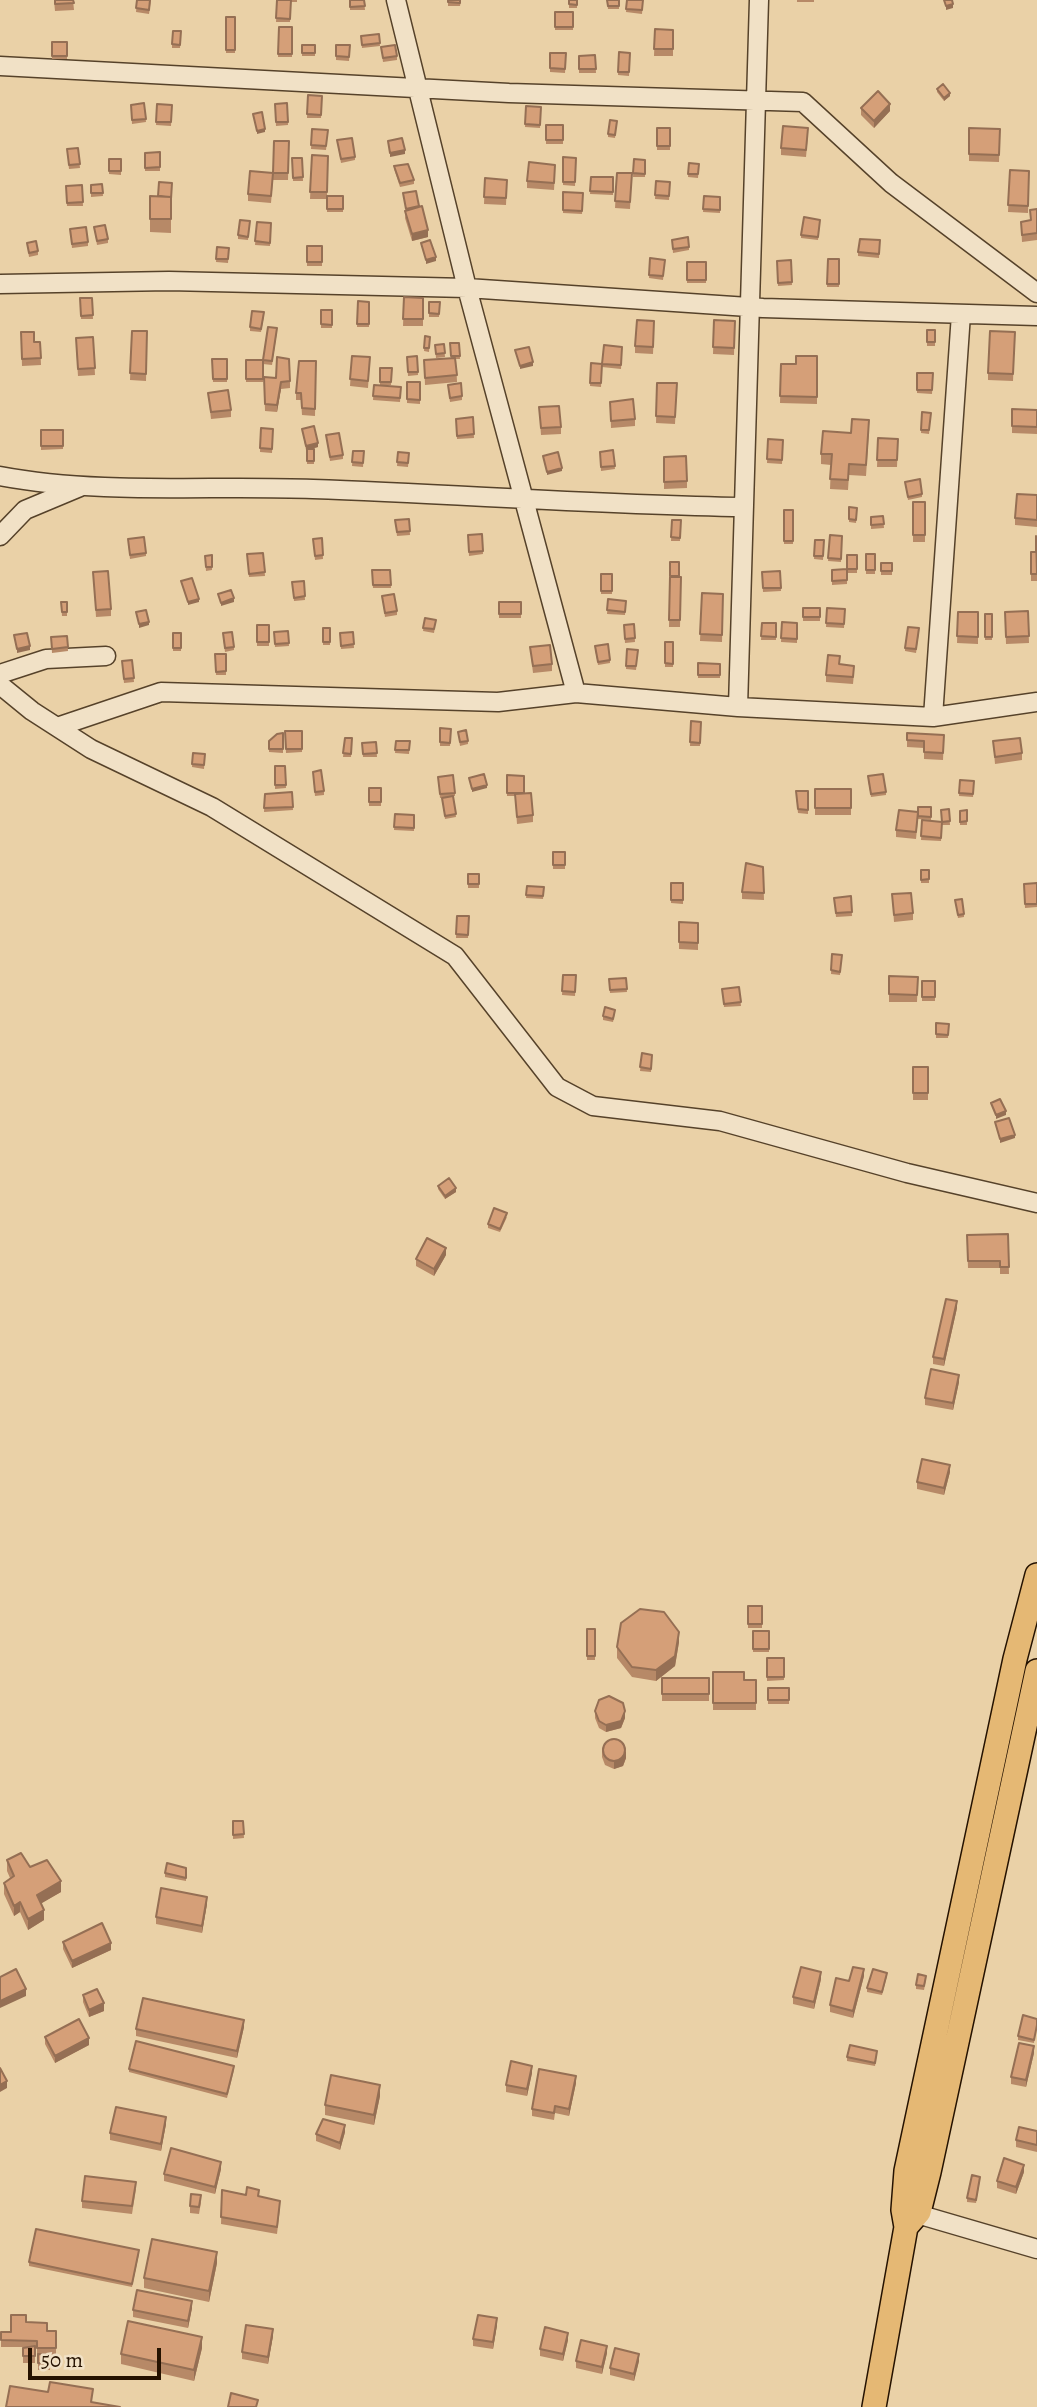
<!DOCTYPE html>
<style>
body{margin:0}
#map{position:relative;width:1037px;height:2407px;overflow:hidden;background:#ead1a7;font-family:Alegreya,serif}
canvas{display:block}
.scale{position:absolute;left:28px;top:2348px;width:133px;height:32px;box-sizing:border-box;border:4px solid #251200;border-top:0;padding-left:9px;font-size:21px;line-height:24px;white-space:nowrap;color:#251200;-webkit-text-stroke:5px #f1e1c6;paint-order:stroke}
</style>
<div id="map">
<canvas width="1037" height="2407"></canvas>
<div class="scale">50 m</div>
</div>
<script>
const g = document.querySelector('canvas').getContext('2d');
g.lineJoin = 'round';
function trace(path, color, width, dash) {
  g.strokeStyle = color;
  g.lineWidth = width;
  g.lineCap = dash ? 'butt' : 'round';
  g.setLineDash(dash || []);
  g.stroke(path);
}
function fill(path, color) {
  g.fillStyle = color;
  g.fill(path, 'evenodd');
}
const minor = new Path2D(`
 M 396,0 L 467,288 L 576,693
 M 0,66 L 509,93 L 803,102 L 891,183 L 1037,293
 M 0,284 L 169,281 L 467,288 L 763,308 L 1037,316
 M 0,476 C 101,495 210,485 313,489 C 457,494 600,505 744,507
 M 0,536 L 25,510 L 80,487
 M 0,674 L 46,659 L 106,656
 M 0,685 L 32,711 L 91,749 L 212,807 L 455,956 L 557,1087 L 593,1106 L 720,1121 L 907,1173 L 1037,1203
 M 738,707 L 759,0
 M 933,717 L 961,314
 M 57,727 L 161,692 L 498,702 L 576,693 L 738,707 L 933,717 L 1037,702
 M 907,2211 L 1037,2249`);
const major = new Path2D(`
 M 906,2227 L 919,2212 L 929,2172 L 1037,1671
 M 874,2407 L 906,2227 L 903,2210 L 906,2171 L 1015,1659 L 1037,1575`);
const wall = new Path2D(`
 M 54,0 L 73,0 L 74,10 L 55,11 Z
 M 137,0 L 151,0 L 149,14 L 136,12 Z
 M 277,0 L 297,0 L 297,2 L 291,2 L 290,22 L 276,22 Z
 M 350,0 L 364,0 L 365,10 L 350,10 Z
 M 448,0 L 461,0 L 460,6 L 448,6 Z
 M 569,0 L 577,0 L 577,8 L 569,8 Z
 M 607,0 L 619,0 L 619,9 L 608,9 Z
 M 627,0 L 643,0 L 642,14 L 626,12 Z
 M 797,0 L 814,0 L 814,2 L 797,2 Z
 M 555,12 L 573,12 L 573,30 L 555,30 Z
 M 226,17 L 235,17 L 235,53 L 226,53 Z
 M 279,27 L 292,27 L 292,57 L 278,57 Z
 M 655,29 L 673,30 L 673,56 L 654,56 Z
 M 181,31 L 180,48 L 172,48 L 172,44 Z
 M 379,34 L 380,46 L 362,48 L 361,36 Z
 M 52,42 L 67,42 L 67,59 L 52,59 Z
 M 302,45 L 315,45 L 315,56 L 302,56 Z
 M 336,45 L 350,45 L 349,61 L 336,60 Z
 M 381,47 L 397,56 L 397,60 L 383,62 Z
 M 619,52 L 630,53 L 629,76 L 618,75 Z
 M 550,53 L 566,53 L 565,73 L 550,72 Z
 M 595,55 L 596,73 L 579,73 L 579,56 Z
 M 937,89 L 950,96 L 944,101 L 937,92 Z
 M 308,95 L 322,96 L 321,118 L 307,118 Z
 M 144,103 L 146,122 L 132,124 L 131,105 Z
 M 287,103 L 288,125 L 276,126 L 275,104 Z
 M 157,104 L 172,105 L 171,126 L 156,125 Z
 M 526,106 L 541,107 L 540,128 L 525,127 Z
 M 861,108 L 890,111 L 874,128 L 861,115 Z
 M 617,121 L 615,138 L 608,137 L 608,134 Z
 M 546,125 L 563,125 L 563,144 L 546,144 Z
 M 657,128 L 670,128 L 670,150 L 657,150 Z
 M 969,128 L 1000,129 L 999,162 L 969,161 Z
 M 312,129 L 328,130 L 326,150 L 311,149 Z
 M 808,135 L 806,157 L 781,155 L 781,148 Z
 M 337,140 L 355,157 L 355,160 L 341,163 Z
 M 289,141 L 288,180 L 273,180 L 271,203 L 248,201 L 248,194 L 273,173 Z
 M 78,148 L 80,168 L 69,169 L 67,149 Z
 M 160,152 L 160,171 L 145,171 L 145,153 Z
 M 312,155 L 328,156 L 327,196 L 343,196 L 343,212 L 327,212 L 327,199 L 310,199 Z
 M 563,157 L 576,158 L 575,186 L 563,185 Z
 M 292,158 L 302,158 L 303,181 L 293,181 Z
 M 109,159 L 121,159 L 121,175 L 109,174 Z
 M 634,159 L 645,160 L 645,177 L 633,177 Z
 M 689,163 L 699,164 L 698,178 L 688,177 Z
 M 394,166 L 414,180 L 414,184 L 400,187 L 394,169 Z
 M 1010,170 L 1029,171 L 1028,213 L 1008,212 Z
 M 555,172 L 554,190 L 527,188 L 527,181 Z
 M 617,173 L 632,173 L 630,209 L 615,208 Z
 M 591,177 L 613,177 L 613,195 L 590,194 Z
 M 485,178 L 507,180 L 506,205 L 484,204 Z
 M 656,181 L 670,182 L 669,200 L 655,199 Z
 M 102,184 L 103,196 L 91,197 L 91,185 Z
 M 82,185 L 83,206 L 67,206 L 66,186 Z
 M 563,192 L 583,193 L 582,214 L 563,213 Z
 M 403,193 L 419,207 L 428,237 L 412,241 L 405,218 L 406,210 Z
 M 150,196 L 171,202 L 171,233 L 150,232 Z
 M 704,196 L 720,197 L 720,213 L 703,212 Z
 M 1037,209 L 1037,240 L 1022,242 L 1021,222 L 1030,221 L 1030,210 Z
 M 250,221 L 248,240 L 238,239 L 238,235 Z
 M 257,222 L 271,223 L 270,246 L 255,245 Z
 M 820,224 L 818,240 L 801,238 L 801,235 Z
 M 94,227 L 108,239 L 108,243 L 97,245 Z
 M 70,229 L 88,242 L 88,246 L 72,248 Z
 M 672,240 L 689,247 L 689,250 L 673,253 Z
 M 880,240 L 879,258 L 858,256 L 858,252 Z
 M 27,243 L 38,251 L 38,255 L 29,257 Z
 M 307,246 L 322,246 L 322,266 L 307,266 Z
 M 217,247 L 229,248 L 228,263 L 216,262 Z
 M 650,258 L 665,260 L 663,280 L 649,278 Z
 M 828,259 L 839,259 L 839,287 L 827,287 Z
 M 791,260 L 792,285 L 778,286 L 777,261 Z
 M 687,262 L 706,262 L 706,283 L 687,283 Z
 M 404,297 L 423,298 L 423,326 L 403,326 Z
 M 80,298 L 92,298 L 93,319 L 81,319 Z
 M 358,301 L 369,302 L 369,327 L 357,327 Z
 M 429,302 L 440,302 L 439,317 L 429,317 Z
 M 321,310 L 332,310 L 332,328 L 321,328 Z
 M 264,316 L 261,332 L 250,331 L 250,327 Z
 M 714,320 L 735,321 L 734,355 L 713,354 Z
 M 268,327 L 277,332 L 272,365 L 263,364 Z
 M 654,328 L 653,354 L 635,353 L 635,346 Z
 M 927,330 L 935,330 L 935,346 L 927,346 Z
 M 132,331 L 147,331 L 146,381 L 130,380 Z
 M 21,332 L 34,342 L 40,342 L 41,365 L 22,366 Z
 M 1015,332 L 1013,381 L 988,380 L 988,373 Z
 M 425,336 L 430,337 L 429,352 L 424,351 Z
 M 93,337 L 95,375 L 78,376 L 76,345 Z
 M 450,343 L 459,343 L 460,359 L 456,359 L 457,382 L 425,385 L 424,360 L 451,358 Z
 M 444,344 L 445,357 L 436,358 L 435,345 Z
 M 622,347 L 621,369 L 602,367 L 601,387 L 590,386 L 591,363 L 602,364 Z
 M 352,356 L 370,357 L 368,388 L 350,386 Z
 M 417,356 L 418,375 L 408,376 L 407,357 Z
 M 817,356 L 817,404 L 780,403 L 781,364 L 796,364 Z
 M 212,359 L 227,359 L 227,382 L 213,382 Z
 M 246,360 L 263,360 L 263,382 L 246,382 Z
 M 316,361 L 315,416 L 302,415 L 301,400 L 296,400 L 296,393 Z
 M 380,368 L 392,368 L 391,385 L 381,385 L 401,387 L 400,402 L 373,400 L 374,385 L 380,385 Z
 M 917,373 L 933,373 L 932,394 L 917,393 Z
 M 264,377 L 290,381 L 290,388 L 281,389 L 277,412 L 265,411 Z
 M 407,382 L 420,382 L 420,404 L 407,403 Z
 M 657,383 L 677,383 L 675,424 L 656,423 Z
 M 448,388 L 462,396 L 462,400 L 450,402 Z
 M 208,393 L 231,410 L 231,417 L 211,419 Z
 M 610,402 L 635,419 L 635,426 L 611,428 Z
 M 539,407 L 561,427 L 561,434 L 541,435 Z
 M 1012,409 L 1037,410 L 1037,434 L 1012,433 Z
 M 922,412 L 931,413 L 929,434 L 921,433 Z
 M 473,417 L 474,438 L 457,439 L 456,419 Z
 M 261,428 L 273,429 L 272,453 L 260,452 Z
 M 302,429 L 318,447 L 311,449 L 314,449 L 314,464 L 307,464 L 307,450 L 306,450 Z
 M 41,430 L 63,430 L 63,449 L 41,450 Z
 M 869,431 L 866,476 L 849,475 L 848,490 L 830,489 L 831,465 L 821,464 L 821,454 L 851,433 Z
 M 326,435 L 343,455 L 343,459 L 330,461 Z
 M 878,438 L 898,439 L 897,467 L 877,467 Z
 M 768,439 L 783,440 L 782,464 L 767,463 Z
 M 613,450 L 615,469 L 601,471 L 600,452 Z
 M 353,451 L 364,451 L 363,467 L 352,466 Z
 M 398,452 L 409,453 L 408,467 L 397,466 Z
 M 664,457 L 687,481 L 687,488 L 664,489 Z
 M 905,482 L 922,494 L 922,497 L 908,500 Z
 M 1037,495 L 1037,527 L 1015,525 L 1015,518 Z
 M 913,502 L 925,502 L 925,542 L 913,542 Z
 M 849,507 L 857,508 L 856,523 L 849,522 Z
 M 784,510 L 793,510 L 793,544 L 784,544 Z
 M 883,516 L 884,528 L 871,529 L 871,517 Z
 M 409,519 L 410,535 L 397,536 L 395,520 Z
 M 672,520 L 681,520 L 680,541 L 671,541 Z
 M 482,534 L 483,554 L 469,556 L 468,535 Z
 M 830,535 L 842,536 L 841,562 L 828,561 Z
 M 1037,536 L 1037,581 L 1031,581 L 1031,552 L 1036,552 Z
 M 322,538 L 323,559 L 315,560 L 313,539 Z
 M 815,540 L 824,540 L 823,560 L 814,559 Z
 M 128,542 L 146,553 L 146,556 L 130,559 Z
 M 263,553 L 265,576 L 249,577 L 247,554 Z
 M 866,554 L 875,554 L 875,574 L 866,574 Z
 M 212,555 L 212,570 L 206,571 L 205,556 Z
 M 857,555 L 857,573 L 847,573 L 847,584 L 832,585 L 832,570 L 847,569 Z
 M 881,563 L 892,563 L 892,575 L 881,575 Z
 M 372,570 L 390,570 L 391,588 L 373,588 Z
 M 780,571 L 781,591 L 763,592 L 762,572 Z
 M 93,572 L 111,609 L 111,616 L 96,617 Z
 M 601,574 L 612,574 L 612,594 L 601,594 Z
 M 670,577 L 681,577 L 680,627 L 669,627 Z
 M 304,581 L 305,600 L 294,601 L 292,582 Z
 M 702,593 L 723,594 L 722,642 L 700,641 Z
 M 382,596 L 397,611 L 397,615 L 385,617 Z
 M 608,599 L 626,601 L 625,615 L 607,614 Z
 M 61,602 L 67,602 L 67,616 L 62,616 Z
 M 499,602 L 521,602 L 521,618 L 499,618 Z
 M 803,608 L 820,608 L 820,621 L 803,621 Z
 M 827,608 L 845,609 L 844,628 L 826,627 Z
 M 1028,611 L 1029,643 L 1006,644 L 1005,612 Z
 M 958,612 L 978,612 L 978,644 L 957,643 Z
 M 985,614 L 992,614 L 992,640 L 985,640 Z
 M 425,618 L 436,620 L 434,633 L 423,631 Z
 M 782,622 L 797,623 L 797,643 L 781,642 Z
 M 762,623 L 776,623 L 776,640 L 761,640 Z
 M 634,624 L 635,642 L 625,643 L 624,625 Z
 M 257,625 L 269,625 L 269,646 L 257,646 Z
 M 323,628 L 330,628 L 330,645 L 323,645 Z
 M 288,631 L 289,646 L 275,647 L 274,632 Z
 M 353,632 L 354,648 L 341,649 L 340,633 Z
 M 919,632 L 916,653 L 905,651 L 905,648 Z
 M 173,633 L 181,633 L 181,651 L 173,651 Z
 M 67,636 L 68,651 L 52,653 L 51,637 Z
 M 223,637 L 234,647 L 234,650 L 225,652 Z
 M 665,642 L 673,642 L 673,667 L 665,667 Z
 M 530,647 L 552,664 L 552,671 L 533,673 Z
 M 595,649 L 610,660 L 610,663 L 598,665 Z
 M 627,649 L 638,650 L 636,670 L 626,669 Z
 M 215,654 L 226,654 L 226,675 L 216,675 Z
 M 132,660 L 134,682 L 124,683 L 122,665 Z
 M 698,663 L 720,664 L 720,678 L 698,678 Z
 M 840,664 L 854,673 L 853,684 L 826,682 L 826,675 Z
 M 691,721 L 701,722 L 700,746 L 690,746 Z
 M 440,728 L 451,729 L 450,746 L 440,746 Z
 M 285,731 L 302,731 L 302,752 L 286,753 Z
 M 458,732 L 468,741 L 468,744 L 460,746 Z
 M 283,733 L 283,753 L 269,752 L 269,741 Z
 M 907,733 L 944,735 L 943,760 L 924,759 L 924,748 L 907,747 Z
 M 345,738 L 352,738 L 351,757 L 343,757 Z
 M 396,741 L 410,741 L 409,754 L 395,753 Z
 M 993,741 L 1022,753 L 1022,760 L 995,764 Z
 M 376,742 L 377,757 L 363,757 L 362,743 Z
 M 193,753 L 205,754 L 204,769 L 192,767 Z
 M 275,766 L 285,766 L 286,788 L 275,789 Z
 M 313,775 L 324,791 L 324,795 L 315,796 Z
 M 507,775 L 524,793 L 533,815 L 533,822 L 517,824 L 515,796 L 507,796 Z
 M 438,777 L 455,793 L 455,796 L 453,796 L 456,817 L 445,819 L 442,798 L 451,796 L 440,798 Z
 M 868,780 L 886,792 L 886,795 L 871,797 Z
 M 960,780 L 974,781 L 973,797 L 959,796 Z
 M 369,788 L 381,788 L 381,806 L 369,806 Z
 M 815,789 L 851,789 L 851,815 L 815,815 Z
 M 808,791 L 808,814 L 798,813 L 796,794 Z
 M 292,792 L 293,810 L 264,812 L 265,794 Z
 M 931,807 L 931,820 L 918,819 L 916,839 L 896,837 L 896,830 L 918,812 Z
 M 949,809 L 950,825 L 942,825 L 941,841 L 921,840 L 922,820 L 942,822 Z
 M 967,810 L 967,825 L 960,825 L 960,811 Z
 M 395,814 L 414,815 L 414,831 L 394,830 Z
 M 553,852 L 565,852 L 565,869 L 553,869 Z
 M 763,867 L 764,900 L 742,899 L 742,892 Z
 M 921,870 L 929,870 L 929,883 L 921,883 Z
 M 468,874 L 479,874 L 479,888 L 468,888 Z
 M 671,883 L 683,883 L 683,904 L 671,903 Z
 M 1037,883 L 1037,907 L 1025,908 L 1024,884 Z
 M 527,886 L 544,887 L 543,899 L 526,898 Z
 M 892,894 L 913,913 L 913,920 L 894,922 Z
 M 851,896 L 852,916 L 836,917 L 834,898 Z
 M 955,900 L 964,914 L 964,917 L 958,918 Z
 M 457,916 L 469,916 L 468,938 L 456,938 Z
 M 679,922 L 698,923 L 698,950 L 679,949 Z
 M 832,954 L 842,955 L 840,975 L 831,974 Z
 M 563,975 L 576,975 L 575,996 L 562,995 Z
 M 889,976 L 918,977 L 917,1002 L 889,1002 Z
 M 626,978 L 627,992 L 610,993 L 609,979 Z
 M 922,981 L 935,981 L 935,1001 L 922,1001 Z
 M 739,987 L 741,1006 L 724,1007 L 722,989 Z
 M 615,1013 L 613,1022 L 603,1020 L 603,1016 Z
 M 936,1023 L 949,1024 L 948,1038 L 936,1038 Z
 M 642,1053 L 652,1055 L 651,1072 L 640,1071 Z
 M 913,1067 L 928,1067 L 928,1100 L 913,1100 Z
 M 438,1186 L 456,1192 L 445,1199 L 438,1189 Z
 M 507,1217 L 500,1232 L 488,1228 L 488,1224 Z
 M 1008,1234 L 1009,1274 L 1000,1274 L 1000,1268 L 968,1268 L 967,1235 Z
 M 446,1255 L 434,1276 L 416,1266 L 416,1259 Z
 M 957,1308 L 944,1366 L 933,1364 L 933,1357 Z
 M 959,1382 L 953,1410 L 925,1405 L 925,1398 Z
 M 950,1472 L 944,1495 L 917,1489 L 917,1482 Z
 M 748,1606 L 762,1606 L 762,1628 L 748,1628 Z
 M 587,1629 L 595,1629 L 595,1660 L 587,1660 Z
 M 753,1631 L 769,1631 L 769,1652 L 753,1652 Z
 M 679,1642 L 675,1666 L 656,1681 L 632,1677 L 617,1658 L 617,1647 Z
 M 767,1658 L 784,1658 L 784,1680 L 767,1681 Z
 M 713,1672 L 744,1680 L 756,1680 L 756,1710 L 713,1710 Z
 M 662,1678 L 709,1678 L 709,1701 L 662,1701 Z
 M 768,1688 L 789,1688 L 789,1704 L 768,1704 Z
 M 595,1711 L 625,1718 L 621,1728 L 606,1732 L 599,1728 L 595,1718 Z
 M 602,1750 L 626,1758 L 623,1766 L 614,1769 L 605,1765 L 602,1757 Z
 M 233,1821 L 243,1821 L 244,1838 L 233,1839 Z
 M 7,1860 L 30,1867 L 61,1892 L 41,1903 L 44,1920 L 28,1930 L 20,1912 L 14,1916 L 4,1894 L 4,1883 L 10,1878 L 7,1871 Z
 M 186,1868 L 186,1881 L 165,1877 L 165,1873 Z
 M 207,1904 L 202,1933 L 156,1924 L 156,1917 Z
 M 63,1942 L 111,1950 L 72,1968 L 63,1949 Z
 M 864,1976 L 853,2018 L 830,2012 L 830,2005 L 849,1981 Z
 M 887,1976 L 882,1995 L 867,1992 L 867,1988 Z
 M 821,1979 L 814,2009 L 793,2004 L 793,1997 Z
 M 926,1979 L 924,1990 L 916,1989 L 916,1985 Z
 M 83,1995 L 104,2011 L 89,2017 L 83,2002 Z
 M 1037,2019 L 1034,2043 L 1018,2040 L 1018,2036 Z
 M 244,2027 L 237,2058 L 136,2036 L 136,2029 Z
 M 45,2037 L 89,2045 L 55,2063 L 45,2044 Z
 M 1034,2053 L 1026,2087 L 1011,2084 L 1011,2077 Z
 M 877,2054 L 875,2066 L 847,2061 L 847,2057 Z
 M 129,2069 L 234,2070 L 227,2098 L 129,2072 Z
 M 532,2073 L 527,2096 L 506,2092 L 506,2085 Z
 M 576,2083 L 569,2116 L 555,2113 L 554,2120 L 532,2116 L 532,2109 Z
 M 380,2096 L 374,2125 L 325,2115 L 325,2105 Z
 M 166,2124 L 161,2151 L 110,2140 L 110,2133 Z
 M 1037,2131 L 1037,2152 L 1016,2147 L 1016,2140 Z
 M 345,2132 L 340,2150 L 316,2141 L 316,2134 Z
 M 221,2169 L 215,2194 L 164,2181 L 164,2174 Z
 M 1024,2172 L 1016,2194 L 997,2188 L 997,2181 Z
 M 980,2180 L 976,2203 L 967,2202 L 967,2198 Z
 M 136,2189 L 132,2214 L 82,2208 L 82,2201 Z
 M 222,2190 L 259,2197 L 280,2208 L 277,2234 L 221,2224 Z
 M 201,2202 L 199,2214 L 190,2213 L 190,2206 Z
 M 139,2254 L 132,2287 L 29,2266 L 29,2262 Z
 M 217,2263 L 209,2302 L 144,2288 L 144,2278 Z
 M 192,2308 L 188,2328 L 133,2317 L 133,2310 Z
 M 26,2322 L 47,2331 L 56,2331 L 56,2355 L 50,2355 L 50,2370 L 38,2370 L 38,2355 L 37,2355 L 37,2348 L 35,2348 L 35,2363 L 23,2363 L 23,2348 L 28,2347 L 1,2347 L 1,2332 L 11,2332 Z
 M 497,2325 L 493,2349 L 473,2346 L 473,2339 Z
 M 273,2336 L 268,2364 L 242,2359 L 242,2352 Z
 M 568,2340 L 563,2361 L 540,2356 L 540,2349 Z
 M 202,2348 L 194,2381 L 121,2364 L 121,2354 Z
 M 607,2353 L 602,2374 L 576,2368 L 576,2361 Z
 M 639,2361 L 634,2381 L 610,2375 L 610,2368 Z`);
const shadedWall = new Path2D(`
 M 953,4 L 953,8 L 946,10 L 946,6 Z
 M 950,93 L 950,96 L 944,101 L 944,98 Z
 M 890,104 L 890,111 L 874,128 L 874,121 Z
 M 265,129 L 265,132 L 257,134 L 257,131 Z
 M 405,150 L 405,154 L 390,157 L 390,153 Z
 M 428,230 L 428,237 L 412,241 L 412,234 Z
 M 436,257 L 436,261 L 426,264 L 426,260 Z
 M 533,362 L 533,366 L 520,369 L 520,366 Z
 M 281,382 L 281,389 L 277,412 L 277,405 Z
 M 318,443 L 318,447 L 306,450 L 306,446 Z
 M 562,468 L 562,471 L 547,475 L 547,472 Z
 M 234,598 L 234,602 L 221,606 L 221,603 Z
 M 199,599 L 199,602 L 188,605 L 188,602 Z
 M 149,622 L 149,625 L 139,628 L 139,624 Z
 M 30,646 L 30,650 L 17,653 L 17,649 Z
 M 487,785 L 487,788 L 472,792 L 472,789 Z
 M 1006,1111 L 1006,1115 L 996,1119 L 996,1115 Z
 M 1015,1135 L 1015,1138 L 1000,1143 L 1000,1139 Z
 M 456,1188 L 456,1192 L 445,1199 L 445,1196 Z
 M 446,1248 L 446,1255 L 434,1276 L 434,1269 Z
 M 957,1301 L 957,1308 L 944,1366 L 944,1359 Z
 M 959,1375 L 959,1382 L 953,1410 L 953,1403 Z
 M 950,1465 L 950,1472 L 944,1495 L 944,1488 Z
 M 679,1632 L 679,1642 L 675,1666 L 656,1681 L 656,1670 Z
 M 625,1711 L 625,1718 L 621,1728 L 606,1732 L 606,1725 Z
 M 626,1751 L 626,1758 L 623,1766 L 614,1769 L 614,1762 Z
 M 61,1881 L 61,1892 L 37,1906 L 37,1895 Z
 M 207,1897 L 207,1904 L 202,1933 L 202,1926 Z
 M 20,1902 L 20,1912 L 14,1916 L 14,1906 Z
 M 44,1910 L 44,1920 L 28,1930 L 28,1919 Z
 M 111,1943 L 111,1950 L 72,1968 L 72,1961 Z
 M 864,1969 L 864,1976 L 853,2018 L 853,2011 Z
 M 821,1972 L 821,1979 L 814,2009 L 814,2002 Z
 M 26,1989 L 26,1996 L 0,2008 L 0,2001 Z
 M 104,2003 L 104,2011 L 89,2017 L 89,2010 Z
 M 244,2020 L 244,2027 L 237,2058 L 237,2051 Z
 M 89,2038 L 89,2045 L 55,2063 L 55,2056 Z
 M 1034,2046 L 1034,2053 L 1026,2087 L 1026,2080 Z
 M 532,2066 L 532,2073 L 527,2096 L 527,2089 Z
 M 576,2076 L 576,2083 L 569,2116 L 569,2109 Z
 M 7,2081 L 7,2088 L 0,2092 L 0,2085 Z
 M 380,2085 L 380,2096 L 374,2125 L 374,2115 Z
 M 166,2117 L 166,2124 L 161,2151 L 161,2144 Z
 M 345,2125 L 345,2132 L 340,2150 L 340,2143 Z
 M 221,2162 L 221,2169 L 215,2194 L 215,2187 Z
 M 1024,2165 L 1024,2172 L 1016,2194 L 1016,2187 Z
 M 217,2252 L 217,2263 L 209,2302 L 209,2291 Z
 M 192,2301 L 192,2308 L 188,2328 L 188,2321 Z
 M 497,2318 L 497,2325 L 493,2349 L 493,2342 Z
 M 273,2329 L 273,2336 L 268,2364 L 268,2357 Z
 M 568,2333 L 568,2340 L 563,2361 L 563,2354 Z
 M 202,2337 L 202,2348 L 194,2381 L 194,2370 Z
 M 607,2346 L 607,2353 L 602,2374 L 602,2367 Z
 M 639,2354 L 639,2361 L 634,2381 L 634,2374 Z`);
const building = new Path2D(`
 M 55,0 L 73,0 L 74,3 L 55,4 Z
 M 137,0 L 150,0 L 149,10 L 136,8 Z
 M 277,0 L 291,0 L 290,19 L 276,18 Z
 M 350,0 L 364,0 L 365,6 L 350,7 Z
 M 448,0 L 460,0 L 460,3 L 448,2 Z
 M 569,0 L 577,0 L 577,5 L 569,4 Z
 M 607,0 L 619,0 L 619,6 L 608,6 Z
 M 627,0 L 643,0 L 642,10 L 626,9 Z
 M 944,0 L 952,0 L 953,4 L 946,6 Z
 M 555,12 L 573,12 L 573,27 L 555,27 Z
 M 226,17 L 235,17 L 235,50 L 226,50 Z
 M 279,27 L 292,27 L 292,54 L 278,54 Z
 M 655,29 L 673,30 L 673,49 L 654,49 Z
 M 173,31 L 181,31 L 180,45 L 172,44 Z
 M 379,34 L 380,43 L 362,45 L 361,36 Z
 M 52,42 L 67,42 L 67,56 L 52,56 Z
 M 302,45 L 315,45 L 315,53 L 302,53 Z
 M 336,45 L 350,45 L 349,57 L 336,56 Z
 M 395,45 L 397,56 L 383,58 L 381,47 Z
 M 619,52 L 630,53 L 629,72 L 618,72 Z
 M 550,53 L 566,53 L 565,69 L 550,68 Z
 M 595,55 L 596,69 L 579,69 L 579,56 Z
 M 943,84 L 950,93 L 944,98 L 937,89 Z
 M 878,91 L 890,104 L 874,121 L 861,108 Z
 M 308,95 L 322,96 L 321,115 L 307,114 Z
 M 144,103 L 146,119 L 132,120 L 131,105 Z
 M 287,103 L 288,122 L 276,122 L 275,104 Z
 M 157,104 L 172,105 L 171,122 L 156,122 Z
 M 526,106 L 541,107 L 540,125 L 525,124 Z
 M 262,112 L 265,129 L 257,131 L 253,114 Z
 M 610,120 L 617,121 L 615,135 L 608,134 Z
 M 546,125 L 563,125 L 563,140 L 546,140 Z
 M 783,126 L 808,128 L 806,150 L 781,148 Z
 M 657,128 L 670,128 L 670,146 L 657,146 Z
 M 969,128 L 1000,129 L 999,155 L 969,154 Z
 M 312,129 L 328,130 L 326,146 L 311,145 Z
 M 352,138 L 355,157 L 341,159 L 337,140 Z
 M 402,138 L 405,150 L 390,153 L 388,141 Z
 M 274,141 L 289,141 L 288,173 L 273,173 Z
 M 78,148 L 80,164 L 69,165 L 67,149 Z
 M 160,152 L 160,167 L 145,168 L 145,153 Z
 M 312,155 L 328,156 L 327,192 L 310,192 Z
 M 563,157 L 576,158 L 575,182 L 563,182 Z
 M 292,158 L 302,158 L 303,177 L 293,178 Z
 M 109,159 L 121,159 L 121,171 L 109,171 Z
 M 634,159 L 645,160 L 645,174 L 633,173 Z
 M 529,162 L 555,165 L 554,183 L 527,181 Z
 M 689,163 L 699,164 L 698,174 L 688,174 Z
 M 408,164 L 414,180 L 400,183 L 394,166 Z
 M 1010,170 L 1029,171 L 1028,206 L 1008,205 Z
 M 250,171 L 273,173 L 271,196 L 248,194 Z
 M 617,173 L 632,173 L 630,202 L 615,201 Z
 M 591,177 L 613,177 L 613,192 L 590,191 Z
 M 485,178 L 507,180 L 506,198 L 484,197 Z
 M 656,181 L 670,182 L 669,196 L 655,195 Z
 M 159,182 L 172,183 L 171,199 L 171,197 L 158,196 Z
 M 102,184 L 103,193 L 91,193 L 91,185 Z
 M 82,185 L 83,202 L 67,203 L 66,186 Z
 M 416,191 L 419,206 L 406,209 L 403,193 Z
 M 563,192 L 583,193 L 582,211 L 563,210 Z
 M 150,196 L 171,197 L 171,219 L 150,219 Z
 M 327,196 L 343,196 L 343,209 L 327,209 Z
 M 704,196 L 720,197 L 720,210 L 703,209 Z
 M 422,206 L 428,230 L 412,234 L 405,211 Z
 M 1037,209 L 1037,233 L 1022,235 L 1021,222 L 1031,220 L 1030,210 Z
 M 804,217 L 820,220 L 818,237 L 801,235 Z
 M 240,220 L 250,221 L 248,237 L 238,235 Z
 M 257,222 L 271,223 L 270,243 L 255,241 Z
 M 105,225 L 108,239 L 97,241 L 94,227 Z
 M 86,227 L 88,242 L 72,244 L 70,229 Z
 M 688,237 L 689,247 L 673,249 L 672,240 Z
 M 860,239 L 880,240 L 879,254 L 858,252 Z
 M 430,240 L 436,257 L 426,260 L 421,243 Z
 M 36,241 L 38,251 L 29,253 L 27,243 Z
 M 307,246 L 322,246 L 322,262 L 307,262 Z
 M 217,247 L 229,248 L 228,259 L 216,259 Z
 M 650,258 L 665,260 L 663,276 L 649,275 Z
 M 828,259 L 839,259 L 839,284 L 827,284 Z
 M 791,260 L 792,282 L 778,283 L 777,261 Z
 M 687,262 L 706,262 L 706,280 L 687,280 Z
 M 404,297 L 423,298 L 423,319 L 403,319 Z
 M 80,298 L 92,298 L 93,315 L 81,316 Z
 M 358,301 L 369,302 L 369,324 L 357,324 Z
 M 429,302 L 440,302 L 439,314 L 429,313 Z
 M 321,310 L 332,310 L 332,325 L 321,324 Z
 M 252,311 L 264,312 L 261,329 L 250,327 Z
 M 637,320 L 654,321 L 653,347 L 635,346 Z
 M 714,320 L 735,321 L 734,348 L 713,347 Z
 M 268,327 L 277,328 L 272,361 L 263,360 Z
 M 927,330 L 935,330 L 935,342 L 927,342 Z
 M 132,331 L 147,331 L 146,374 L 130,373 Z
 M 990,331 L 1015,332 L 1013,374 L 988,373 Z
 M 21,332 L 34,332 L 34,342 L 40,342 L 41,358 L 22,359 Z
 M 425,336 L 430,337 L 429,348 L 424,348 Z
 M 93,337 L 95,368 L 78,369 L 76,338 Z
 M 450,343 L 459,343 L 460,356 L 451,356 Z
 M 444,344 L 445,353 L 436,354 L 435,345 Z
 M 604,345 L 622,347 L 621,365 L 602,364 L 601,383 L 590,383 L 591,363 L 602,364 Z
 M 529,347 L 533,362 L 520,366 L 515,350 Z
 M 352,356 L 370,357 L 368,381 L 350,379 Z
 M 417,356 L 418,372 L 408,372 L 407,357 Z
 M 796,356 L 817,356 L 817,397 L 780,396 L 781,364 L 796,364 Z
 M 277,357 L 289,359 L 290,381 L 281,382 L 277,405 L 265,404 L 264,377 L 276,378 Z
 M 455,358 L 457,375 L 425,378 L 424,360 Z
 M 212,359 L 227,359 L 227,379 L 213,379 Z
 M 246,360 L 263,360 L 263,379 L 246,379 Z
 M 299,361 L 316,361 L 315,409 L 302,408 L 301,393 L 296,393 Z
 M 380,368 L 392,368 L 391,382 L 380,382 Z
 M 917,373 L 933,373 L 932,390 L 917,390 Z
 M 407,382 L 420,382 L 420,400 L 407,399 Z
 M 461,383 L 462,396 L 450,398 L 448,385 Z
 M 657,383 L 677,383 L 675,417 L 656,416 Z
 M 374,385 L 401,387 L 400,398 L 373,396 Z
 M 228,390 L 231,410 L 211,412 L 208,393 Z
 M 633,399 L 635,419 L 611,421 L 610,402 Z
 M 559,406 L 561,427 L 541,428 L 539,407 Z
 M 1012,409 L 1037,410 L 1037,427 L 1012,426 Z
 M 922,412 L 931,413 L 929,430 L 921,430 Z
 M 473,417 L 474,434 L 457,436 L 456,419 Z
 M 852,419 L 869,420 L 866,465 L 849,464 L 848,480 L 830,479 L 832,454 L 821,454 L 823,431 L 851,433 Z
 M 314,426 L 318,443 L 306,446 L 302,429 Z
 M 261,428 L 273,429 L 272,449 L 260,448 Z
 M 41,430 L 63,430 L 63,446 L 41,446 Z
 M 339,433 L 343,455 L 330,457 L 326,435 Z
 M 878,438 L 898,439 L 897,460 L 877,460 Z
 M 768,439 L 783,440 L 782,460 L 767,459 Z
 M 307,449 L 314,449 L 314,461 L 307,461 Z
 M 613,450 L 615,466 L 601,467 L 600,452 Z
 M 353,451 L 364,451 L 363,463 L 352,462 Z
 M 398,452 L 409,453 L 408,463 L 397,462 Z
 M 558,452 L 562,468 L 547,472 L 543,456 Z
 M 686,456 L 687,481 L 664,482 L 664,457 Z
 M 920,479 L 922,494 L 908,497 L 905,482 Z
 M 1017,494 L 1037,495 L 1037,520 L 1015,518 Z
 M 913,502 L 925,502 L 925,535 L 913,535 Z
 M 849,507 L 857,508 L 856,520 L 849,519 Z
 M 784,510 L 793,510 L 793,541 L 784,541 Z
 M 883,516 L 884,524 L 871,525 L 871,517 Z
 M 409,519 L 410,531 L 397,532 L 395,520 Z
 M 672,520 L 681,520 L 680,538 L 671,537 Z
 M 482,534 L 483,551 L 469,552 L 468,535 Z
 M 830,535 L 842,536 L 841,559 L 828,558 Z
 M 1036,536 L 1037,574 L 1031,574 L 1031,552 L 1036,552 Z
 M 144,537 L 146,553 L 130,555 L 128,539 Z
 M 322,538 L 323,555 L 315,556 L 313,539 Z
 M 815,540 L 824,540 L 823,556 L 814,556 Z
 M 263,553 L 265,572 L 249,574 L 247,554 Z
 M 866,554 L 875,554 L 875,570 L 866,570 Z
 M 212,555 L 212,567 L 206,567 L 205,556 Z
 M 847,555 L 857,555 L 857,569 L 847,569 Z
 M 670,562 L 679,562 L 679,576 L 670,576 Z
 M 881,563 L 892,563 L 892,571 L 881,571 Z
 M 847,569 L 847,580 L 832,581 L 832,570 Z
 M 372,570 L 390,570 L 391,585 L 373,585 Z
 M 108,571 L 111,609 L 96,610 L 93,572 Z
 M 780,571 L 781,588 L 763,588 L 762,572 Z
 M 601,574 L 612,574 L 612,591 L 601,591 Z
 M 670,577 L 681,577 L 680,620 L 669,620 Z
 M 192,578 L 199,599 L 188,602 L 181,581 Z
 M 304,581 L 305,596 L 294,598 L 292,582 Z
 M 231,590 L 234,598 L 221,603 L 218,594 Z
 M 702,593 L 723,594 L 722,635 L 700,634 Z
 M 394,594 L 397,611 L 385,613 L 382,596 Z
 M 608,599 L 626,601 L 625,612 L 607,610 Z
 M 61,602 L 67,602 L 67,612 L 62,612 Z
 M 499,602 L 521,602 L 521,614 L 499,614 Z
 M 803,608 L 820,608 L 820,617 L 803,617 Z
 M 827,608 L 845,609 L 844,624 L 826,623 Z
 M 146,610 L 149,622 L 139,624 L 136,612 Z
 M 1028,611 L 1029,636 L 1006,637 L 1005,612 Z
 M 958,612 L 978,612 L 978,637 L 957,636 Z
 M 985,614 L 992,614 L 992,637 L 985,637 Z
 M 425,618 L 436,620 L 434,629 L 423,628 Z
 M 782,622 L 797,623 L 797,639 L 781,638 Z
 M 762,623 L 776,623 L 776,637 L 761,636 Z
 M 634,624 L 635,638 L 625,639 L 624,625 Z
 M 257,625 L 269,625 L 269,642 L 257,642 Z
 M 908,627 L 919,628 L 916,649 L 905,648 Z
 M 323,628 L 330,628 L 330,642 L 323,642 Z
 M 288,631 L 289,643 L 275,644 L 274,632 Z
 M 232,632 L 234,647 L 225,648 L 223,633 Z
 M 353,632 L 354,644 L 341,646 L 340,633 Z
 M 27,633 L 30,646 L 17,649 L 14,635 Z
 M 173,633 L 181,633 L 181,648 L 173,648 Z
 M 67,636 L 68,647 L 52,649 L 51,637 Z
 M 665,642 L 673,642 L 673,664 L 665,663 Z
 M 608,644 L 610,660 L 598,662 L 595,646 Z
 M 550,645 L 552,664 L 533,666 L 530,647 Z
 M 627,649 L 638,650 L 636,666 L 626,666 Z
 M 215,654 L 226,654 L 226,671 L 216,672 Z
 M 828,655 L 840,656 L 839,664 L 854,666 L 853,677 L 826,675 Z
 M 132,660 L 134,678 L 124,679 L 122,661 Z
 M 698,663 L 720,664 L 720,675 L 698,675 Z
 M 691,721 L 701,722 L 700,743 L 690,742 Z
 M 440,728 L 451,729 L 450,743 L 440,742 Z
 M 466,730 L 468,741 L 460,742 L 458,732 Z
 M 285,731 L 302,731 L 302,749 L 286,749 Z
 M 283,733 L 283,749 L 269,749 L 269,741 L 277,734 Z
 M 907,733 L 944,735 L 943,753 L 924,752 L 924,741 L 907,740 Z
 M 345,738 L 352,738 L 351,754 L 343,753 Z
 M 1020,738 L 1022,753 L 995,757 L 993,741 Z
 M 396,741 L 410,741 L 409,750 L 395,750 Z
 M 376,742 L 377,753 L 363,754 L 362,743 Z
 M 193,753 L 205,754 L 204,765 L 192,764 Z
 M 275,766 L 285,766 L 286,785 L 275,785 Z
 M 321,770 L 324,791 L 315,792 L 313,772 Z
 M 484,774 L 487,785 L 472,789 L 469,778 Z
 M 883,774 L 886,792 L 871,794 L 868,776 Z
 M 453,775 L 455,793 L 440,794 L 438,777 Z
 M 507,775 L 524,776 L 524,793 L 507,793 Z
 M 960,780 L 974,781 L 973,794 L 959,793 Z
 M 369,788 L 381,788 L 381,802 L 369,802 Z
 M 815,789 L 851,789 L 851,808 L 815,808 Z
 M 796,791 L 808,791 L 808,810 L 798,809 Z
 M 292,792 L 293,807 L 264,808 L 265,794 Z
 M 531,793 L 533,815 L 517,817 L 515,794 Z
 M 453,796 L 456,814 L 445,816 L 442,798 Z
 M 918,807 L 931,807 L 931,817 L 918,816 Z
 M 949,809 L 950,821 L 942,822 L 941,810 Z
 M 899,810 L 918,812 L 916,832 L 896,830 Z
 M 967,810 L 967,821 L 960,822 L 960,811 Z
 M 395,814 L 414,815 L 414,828 L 394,827 Z
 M 922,820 L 942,822 L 941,838 L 921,836 Z
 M 553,852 L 565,852 L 565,865 L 553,865 Z
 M 746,863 L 763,867 L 764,893 L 742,892 Z
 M 921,870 L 929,870 L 929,879 L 921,880 Z
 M 468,874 L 479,874 L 479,884 L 468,884 Z
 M 671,883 L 683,883 L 683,900 L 671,900 Z
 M 1037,883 L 1037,904 L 1025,904 L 1024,884 Z
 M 527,886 L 544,887 L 543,896 L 526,895 Z
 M 911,893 L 913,913 L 894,915 L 892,894 Z
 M 851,896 L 852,912 L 836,913 L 834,898 Z
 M 962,899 L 964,914 L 958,915 L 955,900 Z
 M 457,916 L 469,916 L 468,935 L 456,934 Z
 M 679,922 L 698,923 L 698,943 L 679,942 Z
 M 832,954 L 842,955 L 840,972 L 831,970 Z
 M 563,975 L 576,975 L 575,992 L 562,991 Z
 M 889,976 L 918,977 L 917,995 L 889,994 Z
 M 626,978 L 627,989 L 610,990 L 609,979 Z
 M 922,981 L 935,981 L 935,997 L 922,997 Z
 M 739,987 L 741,1002 L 724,1004 L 722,989 Z
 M 605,1007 L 615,1010 L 613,1019 L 603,1016 Z
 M 936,1023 L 949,1024 L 948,1035 L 936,1034 Z
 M 642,1053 L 652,1055 L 651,1069 L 640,1067 Z
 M 913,1067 L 928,1067 L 928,1093 L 913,1093 Z
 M 1000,1099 L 1006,1111 L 996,1115 L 991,1103 Z
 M 1009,1118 L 1015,1135 L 1000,1139 L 995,1122 Z
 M 449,1178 L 456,1188 L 445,1196 L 438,1186 Z
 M 494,1208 L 507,1213 L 500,1229 L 488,1224 Z
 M 1008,1234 L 1009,1267 L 1000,1267 L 1000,1261 L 968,1261 L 967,1235 Z
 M 427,1238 L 446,1248 L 434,1269 L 416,1259 Z
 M 946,1299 L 957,1301 L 944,1359 L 933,1357 Z
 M 931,1369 L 959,1375 L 953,1403 L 925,1398 Z
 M 922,1459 L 950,1465 L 944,1488 L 917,1482 Z
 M 748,1606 L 762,1606 L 762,1624 L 748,1624 Z
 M 640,1609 L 664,1612 L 679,1632 L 675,1656 L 656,1670 L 632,1667 L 617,1647 L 621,1623 Z
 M 587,1629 L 595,1629 L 595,1656 L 587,1656 Z
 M 753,1631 L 769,1631 L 769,1649 L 753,1649 Z
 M 767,1658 L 784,1658 L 784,1677 L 767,1677 Z
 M 713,1672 L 744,1672 L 744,1680 L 756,1680 L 756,1703 L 713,1703 Z
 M 662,1678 L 709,1678 L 709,1694 L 662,1694 Z
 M 768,1688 L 789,1688 L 789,1700 L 768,1700 Z
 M 609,1696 L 623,1703 L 625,1711 L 621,1721 L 606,1725 L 599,1721 L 595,1711 L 599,1700 Z
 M603 1750a11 11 0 1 1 22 0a11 11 0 1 1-22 0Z
 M 233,1821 L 243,1821 L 244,1834 L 233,1835 Z
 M 21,1853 L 30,1867 L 47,1860 L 61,1881 L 37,1895 L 44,1910 L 28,1919 L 20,1902 L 14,1906 L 4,1883 L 14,1876 L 7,1860 Z
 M 167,1863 L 186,1868 L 186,1878 L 165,1873 Z
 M 161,1888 L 207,1897 L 202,1926 L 156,1917 Z
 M 102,1923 L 111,1943 L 72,1961 L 63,1942 Z
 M 801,1967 L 821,1972 L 814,2002 L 793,1997 Z
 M 853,1967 L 864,1969 L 853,2011 L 830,2005 L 836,1978 L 849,1981 Z
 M 16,1969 L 26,1989 L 0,2001 L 0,1977 Z
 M 873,1969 L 887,1973 L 882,1992 L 867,1988 Z
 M 918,1974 L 926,1976 L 924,1986 L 916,1985 Z
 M 97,1989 L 104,2003 L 89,2010 L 83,1995 Z
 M 143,1998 L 244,2020 L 237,2051 L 136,2029 Z
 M 1023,2015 L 1037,2019 L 1037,2025 L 1034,2040 L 1018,2036 Z
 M 79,2019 L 89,2038 L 55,2056 L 45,2037 Z
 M 136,2041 L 234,2066 L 227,2094 L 129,2069 Z
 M 1019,2043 L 1034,2046 L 1026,2080 L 1011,2077 Z
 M 850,2045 L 877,2051 L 875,2063 L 847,2057 Z
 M 511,2061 L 532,2066 L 527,2089 L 506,2085 Z
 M 0,2068 L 7,2081 L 0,2085 Z
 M 539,2069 L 576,2076 L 569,2109 L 555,2106 L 554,2113 L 532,2109 Z
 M 331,2075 L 380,2085 L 374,2115 L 325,2105 Z
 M 116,2107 L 166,2117 L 161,2144 L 110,2133 Z
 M 323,2119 L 345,2125 L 340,2143 L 316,2134 Z
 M 1019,2127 L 1037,2131 L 1037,2145 L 1016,2140 Z
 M 171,2148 L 221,2162 L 215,2187 L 164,2174 Z
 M 1004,2158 L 1024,2165 L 1016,2187 L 997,2181 Z
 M 972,2175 L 980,2177 L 976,2200 L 967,2198 Z
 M 85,2176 L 136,2182 L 132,2206 L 82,2201 Z
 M 247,2187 L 259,2190 L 258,2196 L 280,2201 L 277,2227 L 221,2217 L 222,2190 L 246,2195 Z
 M 191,2194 L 201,2195 L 199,2207 L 190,2206 Z
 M 36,2229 L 139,2250 L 132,2284 L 29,2262 Z
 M 152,2239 L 217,2252 L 209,2291 L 144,2278 Z
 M 137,2290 L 192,2301 L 188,2321 L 133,2310 Z
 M 11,2315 L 26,2315 L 26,2322 L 47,2323 L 47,2331 L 56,2331 L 56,2348 L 37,2348 L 37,2341 L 1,2340 L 1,2332 L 11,2332 Z
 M 478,2315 L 497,2318 L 493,2342 L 473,2339 Z
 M 128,2321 L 202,2337 L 194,2370 L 121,2354 Z
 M 246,2325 L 273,2329 L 268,2357 L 242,2352 Z
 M 545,2327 L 568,2333 L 563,2354 L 540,2349 Z
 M 581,2340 L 607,2346 L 602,2367 L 576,2361 Z
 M 35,2346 L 35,2356 L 23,2356 L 23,2348 Z
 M 615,2348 L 639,2354 L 634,2374 L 610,2368 Z
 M 38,2354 L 50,2355 L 50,2363 L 38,2363 Z
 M 50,2382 L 93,2389 L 91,2402 L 120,2407 L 6,2407 L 10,2386 L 48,2392 Z
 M 231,2393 L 258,2400 L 256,2407 L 228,2407 Z`);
trace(minor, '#56422a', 21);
trace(major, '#251200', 26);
trace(minor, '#f1e1c6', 18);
trace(major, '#e5b874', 23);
fill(wall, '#b78967');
fill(shadedWall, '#956f54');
fill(building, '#d59f78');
trace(building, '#956f54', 2);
</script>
